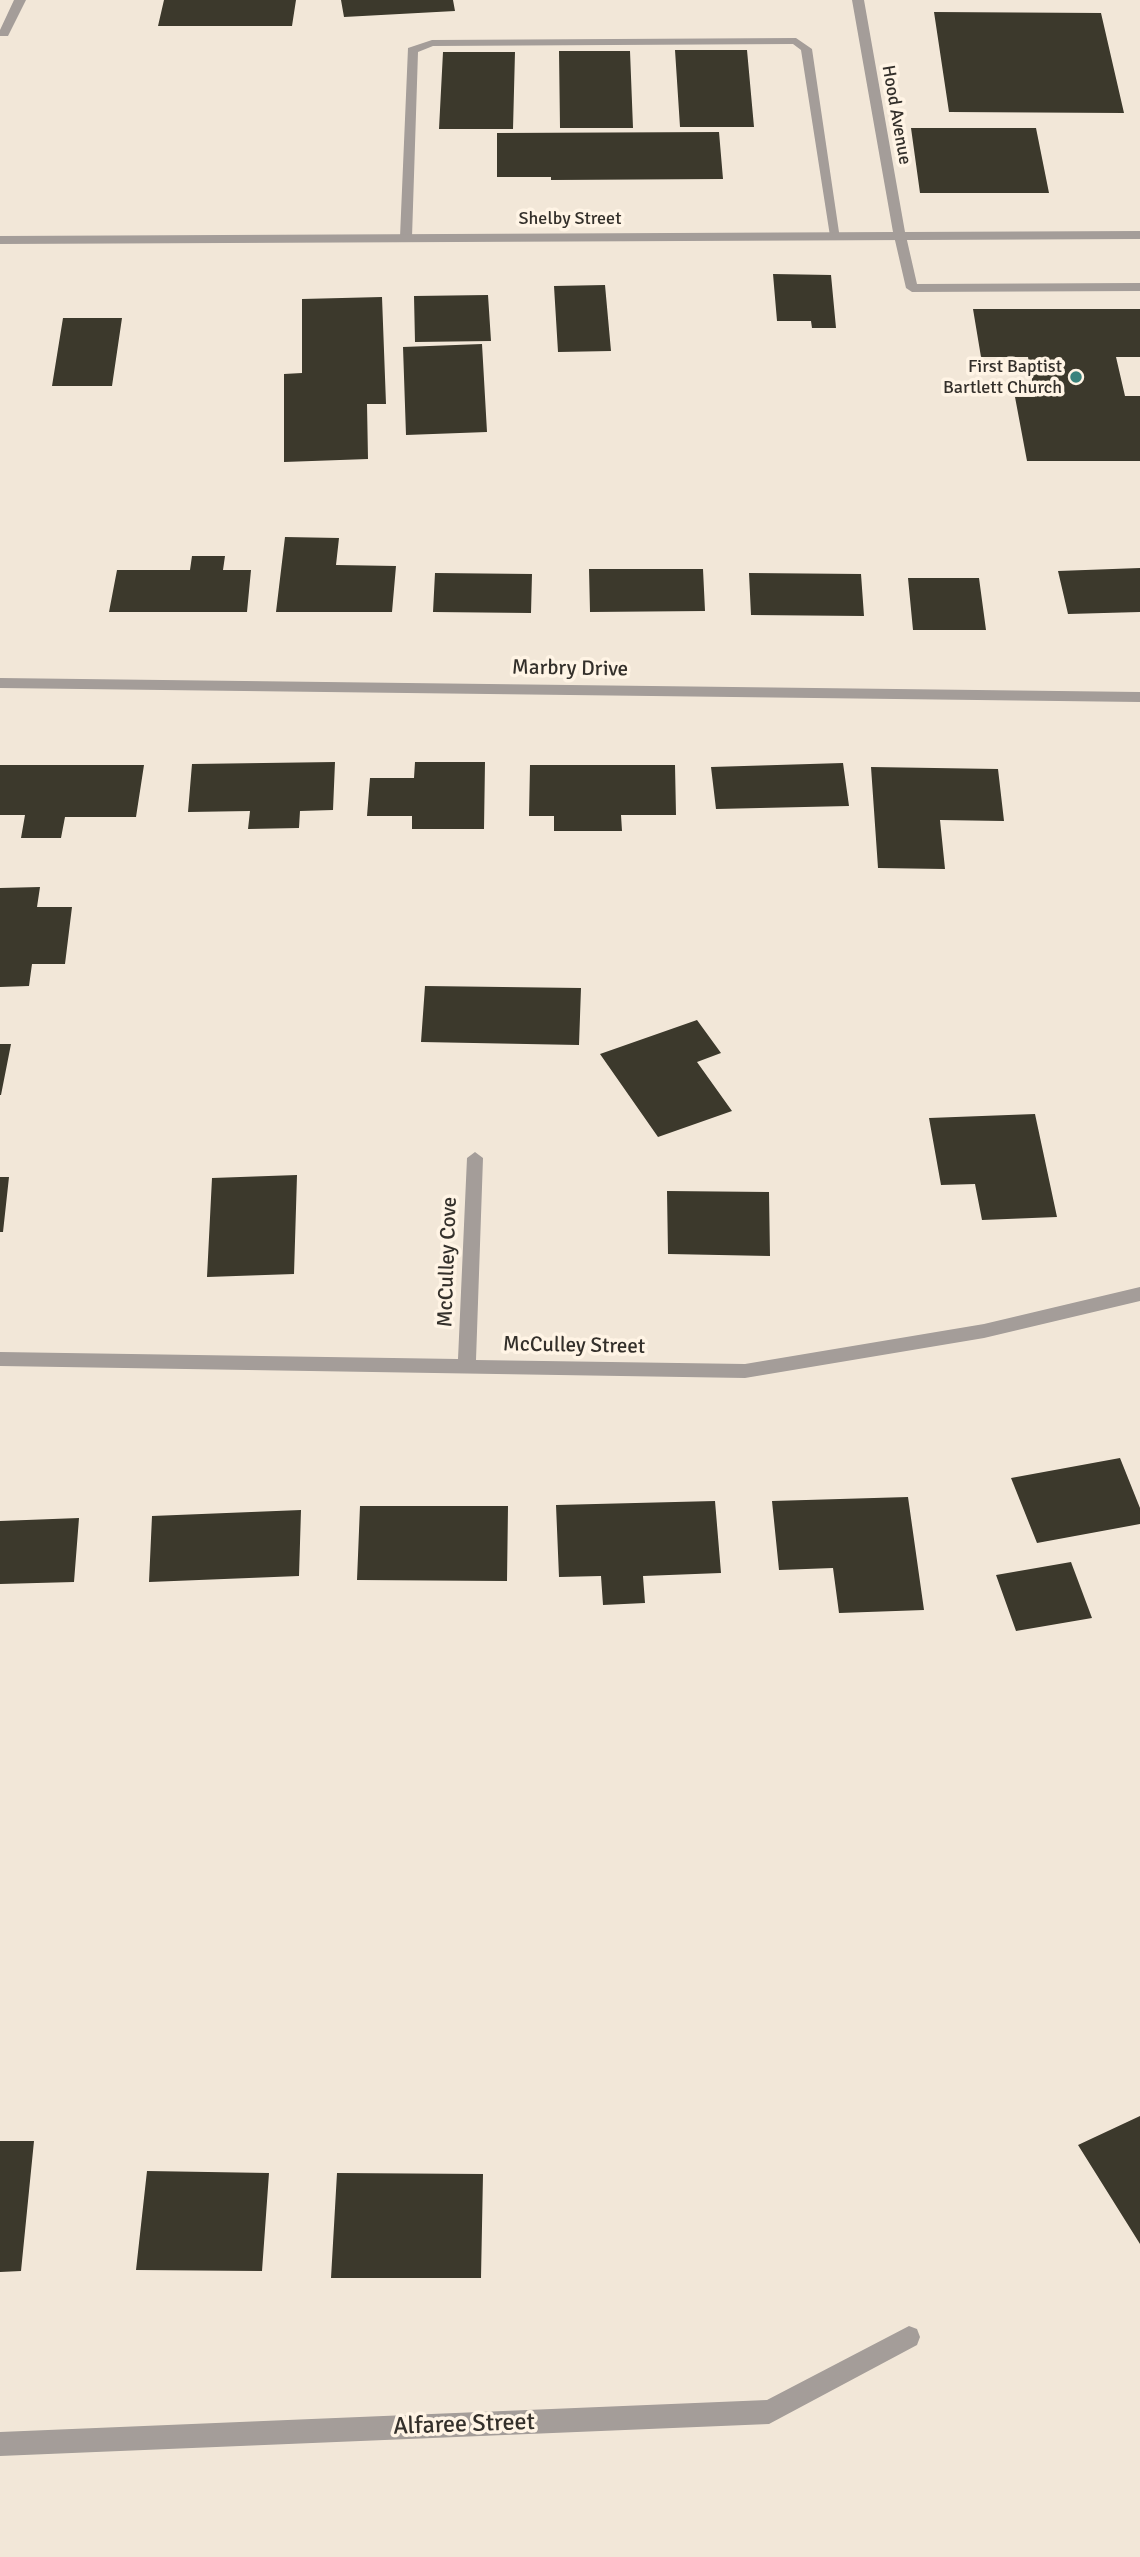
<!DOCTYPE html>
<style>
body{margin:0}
canvas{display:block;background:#f2e7d8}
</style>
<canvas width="1140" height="2557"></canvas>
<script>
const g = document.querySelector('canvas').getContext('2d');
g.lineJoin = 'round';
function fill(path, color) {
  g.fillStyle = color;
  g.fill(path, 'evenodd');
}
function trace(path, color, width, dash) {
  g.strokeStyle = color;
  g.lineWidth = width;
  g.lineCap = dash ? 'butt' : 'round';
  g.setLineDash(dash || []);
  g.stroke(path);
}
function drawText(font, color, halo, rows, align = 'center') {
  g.font = font + ' Signika,sans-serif';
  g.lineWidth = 7;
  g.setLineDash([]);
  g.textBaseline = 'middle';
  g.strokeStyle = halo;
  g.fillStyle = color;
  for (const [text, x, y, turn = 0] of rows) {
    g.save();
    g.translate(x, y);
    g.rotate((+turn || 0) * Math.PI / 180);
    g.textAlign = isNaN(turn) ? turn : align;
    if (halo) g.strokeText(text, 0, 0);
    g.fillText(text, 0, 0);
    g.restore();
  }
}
const building = new Path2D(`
 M 164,0 L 296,0 L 292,26 L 158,26 Z
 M 341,0 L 453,0 L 455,11 L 344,17 Z
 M 934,12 L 1101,13 L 1124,113 L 949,112 Z
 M 675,50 L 747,50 L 754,127 L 680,127 Z
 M 559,51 L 630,51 L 633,128 L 560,128 Z
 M 443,52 L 515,52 L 513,129 L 439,129 Z
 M 911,128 L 1036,128 L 1049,193 L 920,193 Z
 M 719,132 L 723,179 L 551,180 L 551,177 L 497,177 L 497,133 Z
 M 773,274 L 831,275 L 836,328 L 812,328 L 811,321 L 777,321 Z
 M 605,285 L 611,351 L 558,352 L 554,286 Z
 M 488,295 L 491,341 L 415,342 L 414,296 Z
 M 382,297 L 386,404 L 367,404 L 368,459 L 284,462 L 284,374 L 302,373 L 302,299 Z
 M 973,309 L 1140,309 L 1140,357 L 1116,357 L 1125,396 L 1140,396 L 1140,461 L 1027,461 L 1015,397 L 1035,397 L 1028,357 L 981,357 Z
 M 63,318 L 122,318 L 112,386 L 52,386 Z
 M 482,344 L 487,432 L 406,435 L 403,347 Z
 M 285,537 L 339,538 L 336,565 L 396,566 L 392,612 L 276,612 Z
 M 192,556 L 225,556 L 223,570 L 251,570 L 247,612 L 109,612 L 117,570 L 190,570 Z
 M 1140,568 L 1140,612 L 1068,614 L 1058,571 Z
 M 589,569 L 703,569 L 705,611 L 590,612 Z
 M 435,573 L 532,574 L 531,613 L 433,612 Z
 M 749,573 L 861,574 L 864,616 L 751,615 Z
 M 908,578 L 979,578 L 986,630 L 913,630 Z
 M 335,762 L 333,810 L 300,811 L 299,828 L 248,829 L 250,811 L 188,812 L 192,764 Z
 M 415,762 L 485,762 L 484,829 L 412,829 L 412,816 L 367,816 L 370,778 L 414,778 Z
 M 843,763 L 849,806 L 716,809 L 711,767 Z
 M 0,765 L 144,765 L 136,817 L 65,817 L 61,838 L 21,838 L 25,815 L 0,815 Z
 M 530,765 L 675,765 L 676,815 L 621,815 L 622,831 L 554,831 L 554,816 L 529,816 Z
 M 871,767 L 998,769 L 1004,821 L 940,820 L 945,869 L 878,868 Z
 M 40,887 L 37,907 L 72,907 L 65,964 L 32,964 L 29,986 L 0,987 L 0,888 Z
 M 425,986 L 581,988 L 579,1045 L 421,1042 Z
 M 697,1020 L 721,1053 L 697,1062 L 732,1111 L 658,1137 L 600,1054 Z
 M 0,1044 L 11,1044 L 1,1095 L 0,1095 Z
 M 1035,1114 L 1057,1217 L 982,1220 L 975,1184 L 941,1185 L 929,1118 Z
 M 297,1175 L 294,1274 L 207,1277 L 212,1178 Z
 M 0,1177 L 9,1177 L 3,1232 L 0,1232 Z
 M 667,1191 L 769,1192 L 770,1256 L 668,1254 Z
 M 1120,1458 L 1140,1508 L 1140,1524 L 1037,1543 L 1011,1478 Z
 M 908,1497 L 924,1610 L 839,1613 L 833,1568 L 779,1570 L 772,1501 Z
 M 715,1501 L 721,1573 L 643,1576 L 645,1603 L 603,1605 L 601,1576 L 559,1577 L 556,1505 Z
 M 360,1506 L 508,1506 L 507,1581 L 357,1580 Z
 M 301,1510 L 299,1576 L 149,1582 L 152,1516 Z
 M 79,1518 L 74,1582 L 0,1584 L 0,1521 Z
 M 1071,1562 L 1092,1618 L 1016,1631 L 996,1575 Z
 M 1140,2116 L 1140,2244 L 1078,2145 Z
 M 0,2141 L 34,2141 L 21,2271 L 0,2272 Z
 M 147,2171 L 269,2173 L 262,2271 L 136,2270 Z
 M 337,2173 L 483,2174 L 481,2278 L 331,2278 Z`);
const lane = new Path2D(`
 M 14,0 L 26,0 L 8,36 L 0,36 L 0,30 Z
 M 796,38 L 812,49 L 840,239 L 830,236 L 801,50 L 793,44 L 433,46 L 418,52 L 412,237 L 406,241 L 400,237 L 408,48 L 432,40 Z
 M 900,232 L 906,236 L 917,284 L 1140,283 L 1140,291 L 912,292 L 906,288 L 894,236 Z`);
const street = new Path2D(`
 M 852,0 L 864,0 L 905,232 L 1140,231 L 1140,239 L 0,244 L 0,236 L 893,232 Z
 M 0,678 L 1140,692 L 1140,702 L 0,688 Z
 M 475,1152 L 483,1158 L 476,1360 L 745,1364 L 984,1324 L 1140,1287 L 1140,1301 L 984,1338 L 745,1378 L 0,1366 L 0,1352 L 458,1359 L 467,1158 Z
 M 909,2326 L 917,2329 L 920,2337 L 917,2345 L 769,2424 L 0,2456 L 0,2432 L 767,2400 Z`);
const markers = [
 [1076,377,7,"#3a827c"]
];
const farStreetnames = [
 ["Hood Avenue",896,115,80],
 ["Shelby Street",570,219]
];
const farPoinames = [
 ["First Baptist",1062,367],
 ["Bartlett Church",1062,388]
];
const streetNames = [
 ["Marbry Drive",570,669,1],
 ["McCulley Cove",448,1262,-88],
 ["McCulley Street",574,1346,1]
];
const nearStreetnames = [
 ["Alfaree Street",464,2425,-2]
];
fill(building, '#3c392c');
fill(lane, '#a49d99');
fill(street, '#a49d99');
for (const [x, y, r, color] of markers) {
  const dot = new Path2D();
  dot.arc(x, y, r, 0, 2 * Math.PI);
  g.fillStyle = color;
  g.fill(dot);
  trace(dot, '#fff4e5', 2.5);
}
drawText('18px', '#34302b', '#fff4e5', farStreetnames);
drawText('18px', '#34302b', '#fff4e5', farPoinames, 'right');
drawText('21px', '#34302b', '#fff4e5', streetNames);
drawText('24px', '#34302b', '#fff4e5', nearStreetnames);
</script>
